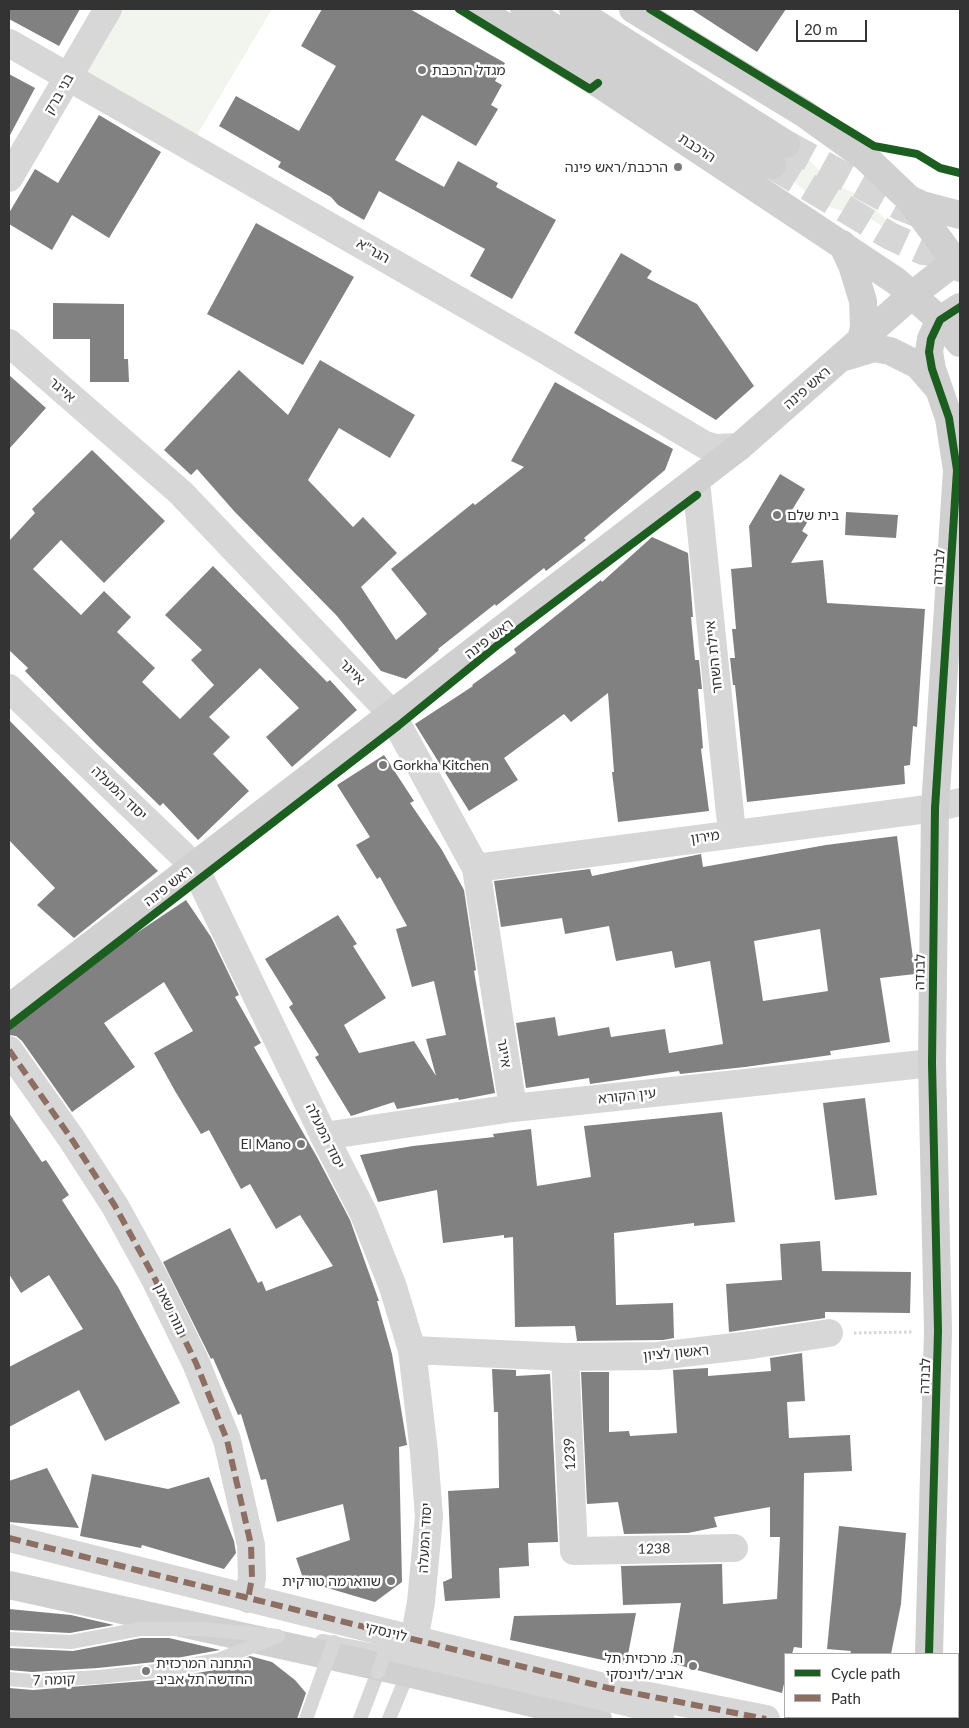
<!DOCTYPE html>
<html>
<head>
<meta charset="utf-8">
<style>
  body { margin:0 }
  #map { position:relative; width:969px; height:1728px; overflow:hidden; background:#fff; font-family:Lato,sans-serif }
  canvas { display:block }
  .frame { position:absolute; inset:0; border:10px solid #333; pointer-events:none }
  .legend { position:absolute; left:784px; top:1653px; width:175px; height:65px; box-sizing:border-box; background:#fff; border:1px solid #adadad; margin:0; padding:6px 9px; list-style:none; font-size:15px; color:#333 }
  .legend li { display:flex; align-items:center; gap:10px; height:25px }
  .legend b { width:25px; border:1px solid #adadad }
  .scale { position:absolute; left:796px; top:20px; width:71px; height:22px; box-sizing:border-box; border:2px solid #333; border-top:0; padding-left:6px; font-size:15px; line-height:18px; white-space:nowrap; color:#333; -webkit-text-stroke:4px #fff; paint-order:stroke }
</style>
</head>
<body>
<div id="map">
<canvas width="969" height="1728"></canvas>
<div class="frame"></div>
<ul class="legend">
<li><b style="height:6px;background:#1b5e20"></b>Cycle path</li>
<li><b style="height:6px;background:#8d6e63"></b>Path</li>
</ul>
<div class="scale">20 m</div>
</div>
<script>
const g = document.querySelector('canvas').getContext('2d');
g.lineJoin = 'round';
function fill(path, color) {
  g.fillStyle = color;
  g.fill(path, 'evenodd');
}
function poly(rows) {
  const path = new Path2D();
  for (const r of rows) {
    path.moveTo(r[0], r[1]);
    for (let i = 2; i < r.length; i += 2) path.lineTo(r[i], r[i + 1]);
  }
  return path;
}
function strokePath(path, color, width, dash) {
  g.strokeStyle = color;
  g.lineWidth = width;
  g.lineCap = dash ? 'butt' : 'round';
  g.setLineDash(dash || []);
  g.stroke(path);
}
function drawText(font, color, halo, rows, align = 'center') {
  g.font = font + ' Lato,"Noto Sans Hebrew",sans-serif';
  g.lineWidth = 5;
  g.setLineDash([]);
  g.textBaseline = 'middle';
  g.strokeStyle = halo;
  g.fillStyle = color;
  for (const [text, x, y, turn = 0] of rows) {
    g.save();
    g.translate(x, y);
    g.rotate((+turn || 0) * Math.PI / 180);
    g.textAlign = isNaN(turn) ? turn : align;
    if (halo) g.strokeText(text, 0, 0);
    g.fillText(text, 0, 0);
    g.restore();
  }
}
fill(poly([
  [122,9,272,9,197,135,83,73],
  [802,153,818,169,843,188,862,196,894,228,890,231,869,218,829,207,812,197,788,177]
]), '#f1f5ed');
fill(poly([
  [9,9,80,9,59,46,9,19],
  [322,9,410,9,505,63,495,81,502,85,491,105,498,109,476,146,422,115,395,160,444,187,458,161,498,183,496,187,556,220,512,299,470,276,485,249,379,191,364,220,338,205,331,197,278,167,281,162,219,126,236,96,299,131,336,66,301,46],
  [691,9,786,9,757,52],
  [9,74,35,88,9,137],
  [99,115,161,152,109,238,72,215,52,250,9,224,9,213,35,169,58,183],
  [256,223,354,277,303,365,207,314],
  [621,253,652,271,647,278,697,304,754,386,716,420,574,333],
  [53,303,124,304,124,359,128,359,129,382,90,382,90,339,53,339],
  [320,360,415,415,390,458,339,428,308,480,353,527,363,517,397,553,361,587,396,640,427,614,391,569,473,503,475,505,524,467,511,461,555,382,673,449,665,470,584,538,586,540,546,571,544,568,496,606,495,604,438,649,439,650,406,679,381,671,337,616,234,511,197,469,191,475,164,450,239,370,288,415],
  [9,375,46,408,9,449],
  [92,450,165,521,104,583,61,540,33,569,81,615,104,591,131,617,117,632,155,668,142,682,180,719,214,685,191,660,202,650,165,615,213,566,327,682,330,680,357,710,292,767,266,737,299,708,260,668,209,717,230,737,213,754,249,791,198,840,163,803,160,806,96,744,25,671,28,668,9,650,9,541,35,513,32,509],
  [780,474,805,489,792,510,808,521,802,531,808,535,791,563,823,560,827,603,925,609,917,727,913,726,910,765,904,766,905,784,747,802,735,685,733,685,730,658,735,658,732,629,736,629,731,569,752,567,749,526],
  [846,512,898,515,896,538,845,535],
  [652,537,688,553,693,617,691,617,695,660,699,660,702,689,698,689,703,748,701,749,709,811,618,822,612,772,614,772,608,693,571,722,564,714,504,758,518,780,469,811,415,724,473,686,472,685,516,653,514,649,601,580,602,582],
  [9,720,158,871,74,938,37,905,55,888,9,840],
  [384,755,414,801,410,803,442,850,464,890,476,970,474,971,495,1093,459,1100,458,1098,397,1109,394,1102,397,1101,351,1116,315,1057,319,1055,289,1007,293,1004,265,959,338,915,357,944,353,946,386,998,344,1025,359,1053,414,1041,436,1076,426,1039,446,1035,434,981,412,987,396,929,407,926,380,877,377,879,356,845,370,837,337,785],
  [897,836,915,974,880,978,890,1042,830,1051,831,1055,745,1067,680,1074,679,1071,590,1084,589,1078,526,1088,516,1023,555,1017,558,1036,609,1027,611,1037,665,1029,669,1053,723,1044,710,961,675,968,672,951,616,961,609,926,565,934,562,918,501,927,494,881,590,869,592,876,701,854,703,867,826,845],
  [820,929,828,991,763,1001,754,941],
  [186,900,211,937,239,995,235,997,261,1043,254,1047,317,1157,350,1220,379,1301,377,1301,392,1354,407,1445,399,1447,402,1582,375,1602,304,1581,296,1558,350,1540,343,1504,277,1522,266,1479,261,1480,241,1414,238,1415,213,1358,211,1359,163,1262,230,1228,258,1283,262,1281,266,1291,333,1266,300,1215,276,1229,250,1184,241,1189,209,1130,201,1134,175,1091,154,1053,193,1031,164,982,104,1023,135,1067,72,1112,22,1041,16,1036,9,1035,9,1028,99,961,99,958],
  [865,1098,877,1195,835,1200,823,1103],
  [722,1112,735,1222,694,1226,694,1223,614,1233,616,1305,673,1303,674,1338,663,1340,577,1341,575,1326,515,1327,513,1237,504,1238,504,1235,443,1243,437,1190,378,1202,360,1155,413,1146,494,1137,493,1134,531,1129,537,1186,591,1177,584,1126],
  [9,1113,42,1162,46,1160,69,1195,62,1200,118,1287,180,1403,105,1441,79,1390,9,1427,9,1367,83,1329,49,1275,21,1293,9,1274],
  [820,1241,822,1271,911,1272,910,1313,825,1312,825,1318,729,1332,726,1284,782,1280,780,1244],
  [802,1353,805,1401,787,1402,789,1438,850,1435,852,1471,804,1473,802,1648,794,1647,792,1654,785,1654,785,1679,782,1693,671,1663,681,1603,623,1605,621,1566,722,1564,723,1604,777,1599,780,1537,770,1537,770,1507,714,1517,717,1527,688,1533,624,1534,618,1502,587,1504,581,1372,609,1372,609,1432,629,1431,630,1436,677,1433,673,1370,708,1368,708,1376,771,1371,770,1358],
  [492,1369,516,1370,516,1376,550,1374,558,1542,528,1543,529,1566,499,1568,500,1598,445,1601,443,1582,452,1578,448,1491,499,1488,498,1412,494,1412],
  [47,1468,79,1528,9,1522,9,1481],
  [92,1474,168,1489,209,1477,234,1541,236,1553,224,1569,142,1545,141,1548,80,1536],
  [839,1526,906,1533,901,1604,891,1654,850,1654,851,1651,827,1649],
  [9,1609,71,1615,114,1625,70,1633,9,1630],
  [636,1613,626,1665,510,1640,514,1616],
  [141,1638,169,1638,220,1650,155,1662,98,1668,32,1672,9,1670,9,1648,73,1651],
  [250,1656,272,1662,295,1680,306,1693,297,1719,9,1719,9,1688,33,1690,157,1680,220,1669]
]), '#818181');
strokePath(poly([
  [786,144,901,207,925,216],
  [772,165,890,236,923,251,960,255]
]), '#d6d6d6', 28, [28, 14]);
strokePath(poly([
  [854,1333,913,1332]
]), '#d6d6d6', 3, [2.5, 2.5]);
strokePath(poly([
  [9,1639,71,1642],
  [322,1641,385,1653],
  [9,1679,32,1681,99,1677],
  [306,1719,324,1669],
  [360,1719,378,1672],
  [389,1719,408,1673]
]), '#d7d7d7', 14);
strokePath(poly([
  [9,43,540,347,705,445,716,448,739,447],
  [9,178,108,9],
  [9,343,180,492,391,713,476,868,513,1108],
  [696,481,732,833],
  [9,688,194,866,324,1136,364,1214,393,1287,412,1350,424,1452,429,1517,421,1602,408,1673],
  [476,868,935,808,960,802],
  [9,1050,71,1138,115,1206,155,1279,196,1363,227,1440,251,1545,252,1578,248,1599],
  [324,1136,513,1108,932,1063],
  [412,1350,565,1357,658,1356,751,1345,829,1333],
  [565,1357,574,1551,734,1548],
  [9,1538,608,1688,766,1719]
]), '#d7d7d7', 28);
strokePath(poly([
  [477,9,598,83,896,281,940,320,960,343],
  [524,9,772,165],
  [573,9,786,144],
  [633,9,805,114,865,157,909,199,960,268],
  [909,199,922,205,960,215],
  [842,244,852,265,863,301,864,327,861,340],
  [844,357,874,348,890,351,918,365,938,388],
  [9,1008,739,447,912,295,960,258],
  [9,1585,408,1673,598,1719],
  [929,1654,938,1331,932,1063,935,808,957,470,949,418,932,369,929,352,931,339,940,320,960,307],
  [927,1719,927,1717]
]), '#d0d0d0', 28);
strokePath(poly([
  [71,1642,140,1629,201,1629,278,1636],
  [324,1669,334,1642],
  [378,1672,385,1653,668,1719],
  [99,1677,156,1671,218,1660,275,1637]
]), '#d7d7d7', 14);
strokePath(poly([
  [9,1050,71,1138,115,1206,155,1279,196,1363,227,1440,251,1545,252,1578,248,1599],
  [9,1538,608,1688,766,1719]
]), '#8d6e63', 6, [12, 6]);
strokePath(poly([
  [459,9,590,89,598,83],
  [650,9,874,146,917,154,940,168,960,173],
  [9,1026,398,726,499,644,697,495],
  [929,1654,938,1331,932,1063,935,808,957,470,949,418,932,369,929,352,931,339,940,320,960,307]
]), '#1b5e20', 8);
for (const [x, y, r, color] of [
  [422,70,5,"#7a7a7a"],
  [678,167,5,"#7a7a7a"],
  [777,515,5,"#7a7a7a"],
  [383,765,5,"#7a7a7a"],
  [301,1144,5,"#7a7a7a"],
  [391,1581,5,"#7a7a7a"],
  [693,1666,5,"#7a7a7a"],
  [146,1671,5,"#7a7a7a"]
]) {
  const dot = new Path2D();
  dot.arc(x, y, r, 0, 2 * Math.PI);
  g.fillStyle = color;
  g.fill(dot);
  strokePath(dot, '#fff', 2);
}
drawText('14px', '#333', '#fff', [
  ["מגדל הרכבת",432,70],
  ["הרכבת/ראש פינה",668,167,"right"],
  ["בית שלם",787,515],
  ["Gorkha Kitchen",393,765],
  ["El Mano",291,1144,"right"],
  ["שווארמה טורקית",381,1581,"right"],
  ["ת. מרכזית תל",683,1658,"right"],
  ["אביב/לוינסקי",683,1674,"right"],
  ["התחנה המרכזית",156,1663],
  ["החדשה תל אביב",156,1679]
], 'left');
drawText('14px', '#333', '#fff', [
  ["בני ברק",59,94,-60],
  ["הרכבת",697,148,33],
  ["הגר\"א",373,251,30],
  ["ראש פינה",807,388,-41],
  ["אייגר",62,390,41],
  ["לבנדה",939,567,-86],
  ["ראש פינה",489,639,-37],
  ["איילת השחר",714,657,-96],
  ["אייגר",352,672,46],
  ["יסוד המעלה",119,793,44],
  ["מירון",705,837,-8],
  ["ראש פינה",168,886,-38],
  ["לבנדה",920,972,-89],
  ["אייגר",504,1053,81],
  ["עין הקורא",627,1096,-6],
  ["יסוד המעלה",325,1136,64],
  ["נווה שאנן",170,1309,64],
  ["ראשון לציון",676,1353,-5],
  ["לבנדה",925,1376,-88],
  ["1239",570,1454,-93],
  ["יסוד המעלה",425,1538,-87],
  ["1238",654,1549,-1],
  ["לוינסקי",386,1632,14],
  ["קומה 7",54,1680,-2]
]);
</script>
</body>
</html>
